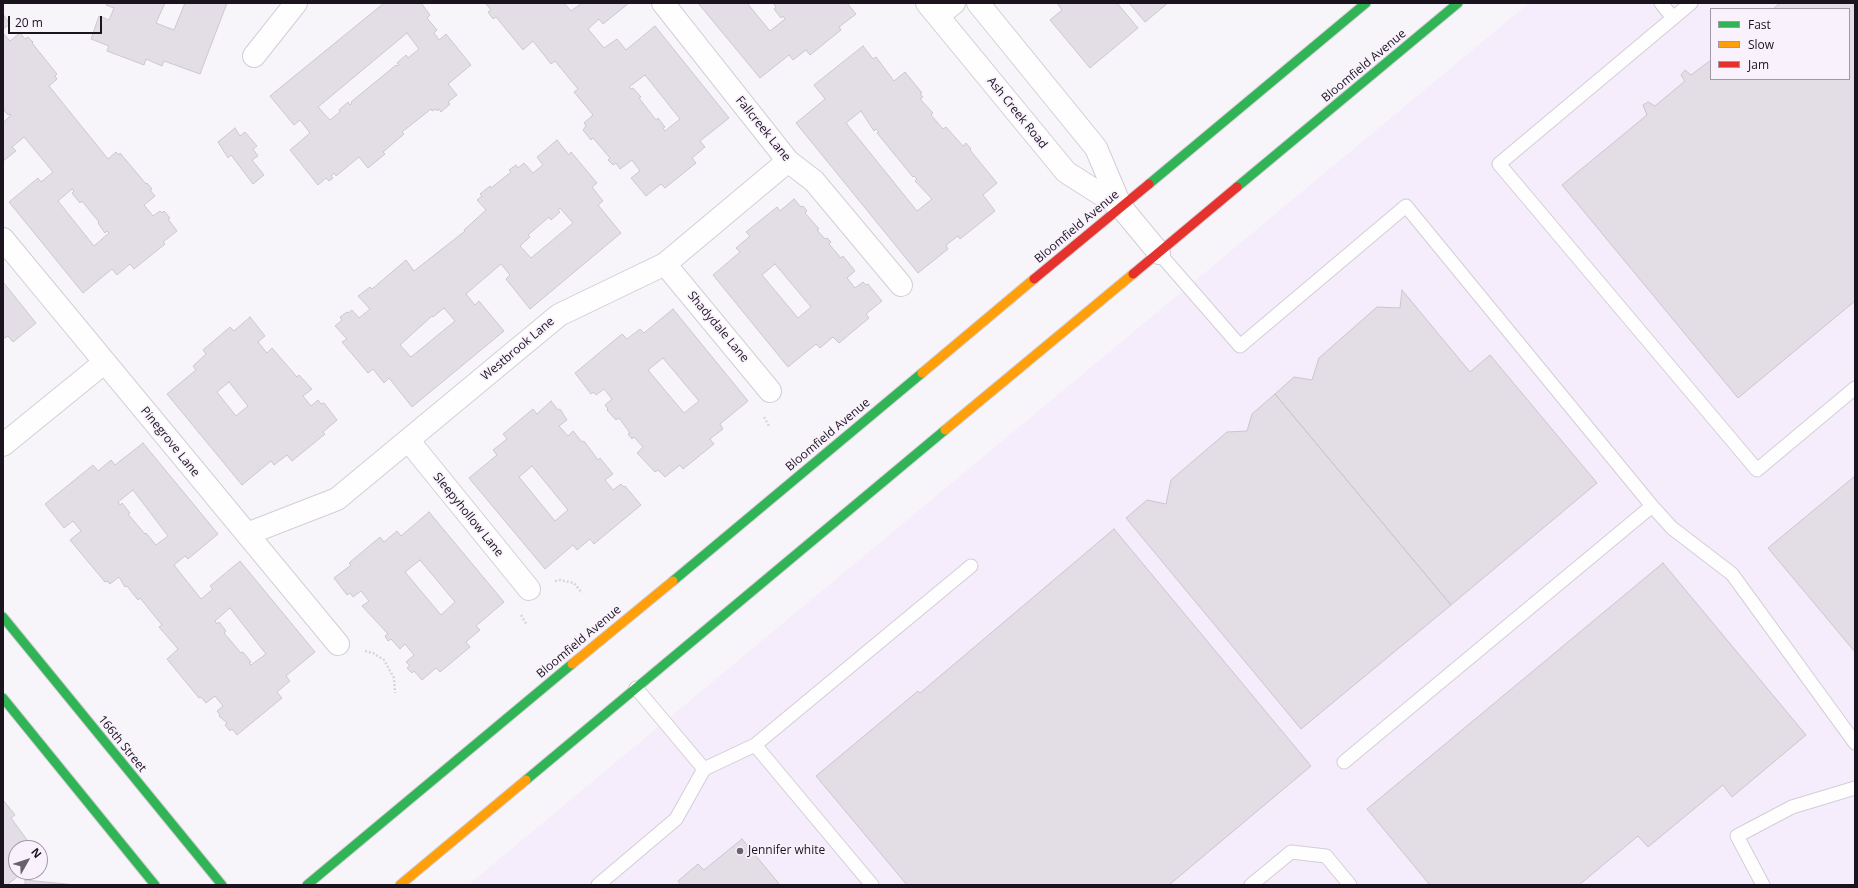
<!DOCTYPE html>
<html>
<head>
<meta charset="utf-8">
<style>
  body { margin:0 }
  #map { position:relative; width:1858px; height:888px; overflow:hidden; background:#f8f5fa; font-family:"Open Sans",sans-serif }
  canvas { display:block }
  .frame { position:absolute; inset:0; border:4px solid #1b141e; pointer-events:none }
  .legend { position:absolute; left:1710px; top:8px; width:140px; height:72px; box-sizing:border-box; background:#f9f2fd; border:1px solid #a099a4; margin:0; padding:5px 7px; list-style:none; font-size:12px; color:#1b141e }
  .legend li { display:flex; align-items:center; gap:8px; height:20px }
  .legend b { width:20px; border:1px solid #a099a4 }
  .north { position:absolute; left:8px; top:840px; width:40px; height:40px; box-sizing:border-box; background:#f9f2fd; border:1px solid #a099a4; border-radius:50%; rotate:51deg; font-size:11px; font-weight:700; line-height:16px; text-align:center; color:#1b141e }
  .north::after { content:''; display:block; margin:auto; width:14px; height:18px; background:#68636b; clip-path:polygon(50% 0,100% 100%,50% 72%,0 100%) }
  .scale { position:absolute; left:8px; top:16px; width:94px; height:18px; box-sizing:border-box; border:2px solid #1b141e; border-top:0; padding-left:5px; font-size:12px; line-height:14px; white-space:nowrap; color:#1b141e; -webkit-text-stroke:3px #f9f2fd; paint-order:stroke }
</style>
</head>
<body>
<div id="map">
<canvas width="1858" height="888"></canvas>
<div class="frame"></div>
<ul class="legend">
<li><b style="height:5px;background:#30b455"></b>Fast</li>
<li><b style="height:5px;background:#ff9f0a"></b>Slow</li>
<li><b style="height:5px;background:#e5322d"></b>Jam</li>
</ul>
<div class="north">N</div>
<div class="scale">20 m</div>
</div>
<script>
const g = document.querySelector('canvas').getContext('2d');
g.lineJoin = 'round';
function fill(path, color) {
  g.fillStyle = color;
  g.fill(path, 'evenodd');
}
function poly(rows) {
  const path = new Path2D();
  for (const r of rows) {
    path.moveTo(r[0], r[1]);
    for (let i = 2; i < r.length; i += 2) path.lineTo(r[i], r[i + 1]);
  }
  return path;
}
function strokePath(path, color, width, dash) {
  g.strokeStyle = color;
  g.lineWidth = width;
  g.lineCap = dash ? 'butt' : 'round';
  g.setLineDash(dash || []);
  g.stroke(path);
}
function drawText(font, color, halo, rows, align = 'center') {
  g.font = font + ' "Open Sans",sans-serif';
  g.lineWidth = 3.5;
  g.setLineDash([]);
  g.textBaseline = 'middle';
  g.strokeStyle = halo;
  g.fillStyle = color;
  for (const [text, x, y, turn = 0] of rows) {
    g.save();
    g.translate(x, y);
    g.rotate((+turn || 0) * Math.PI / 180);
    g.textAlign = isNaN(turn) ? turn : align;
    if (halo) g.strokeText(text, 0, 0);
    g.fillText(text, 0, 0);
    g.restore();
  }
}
fill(poly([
  [1529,3,1855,3,1855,885,468,885],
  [1711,9,1849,9,1849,79,1711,79]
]), '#f5edfb');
const building = poly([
  [107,3,165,3,156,23,174,30,185,3,227,3,200,74,164,61,162,66,146,59,144,65,107,51,109,46,91,39,99,16,109,20,114,8,106,5,107,3],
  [384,3,421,3,430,15,427,18,437,30,434,33,439,40,446,34,471,65,448,84,457,95,448,102,450,104,441,112,439,109,437,111,436,109,432,111,431,109,402,132,404,134,383,152,385,154,368,168,359,157,336,176,334,173,331,176,333,178,329,181,326,178,318,185,290,150,310,133,300,120,294,125,270,96,384,3],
  [407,33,419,49,408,58,406,55,397,63,399,65,397,66,396,65,351,102,352,103,350,105,348,102,339,110,340,112,330,120,318,107,407,33],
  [487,3,564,3,571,11,582,3,629,3,603,24,599,19,588,29,604,48,617,39,626,50,655,26,729,118,700,141,705,147,692,158,696,163,665,188,661,184,646,196,631,178,640,171,632,160,620,169,616,163,613,165,608,160,610,158,593,138,591,140,583,130,586,126,584,123,593,115,574,92,578,89,555,61,551,64,533,41,523,50,496,17,493,19,488,12,491,10,486,4,487,3],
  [645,75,680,119,665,131,663,128,665,127,658,118,656,120,639,98,641,97,633,88,631,89,629,87,645,75],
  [698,3,747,3,770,31,785,19,783,16,781,18,774,9,776,7,773,3,847,3,856,14,839,27,841,30,810,55,806,50,793,60,789,55,760,78,698,3],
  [1057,3,1117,3,1138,28,1090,68,1050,20,1062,10,1057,3],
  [1129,3,1168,3,1145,22,1129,3],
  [1780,3,1855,3,1855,301,1738,398,1562,185,1647,115,1643,105,1648,102,1655,106,1685,81,1681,75,1685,70,1691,75,1711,60,1711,79,1849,79,1849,9,1773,9,1780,3],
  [3,14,10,24,3,29,3,14],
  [3,33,10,41,20,33,25,39,28,37,33,42,32,43,57,74,55,76,57,79,49,86,108,159,116,152,119,155,120,153,146,184,147,183,152,189,150,190,155,196,144,205,153,216,160,211,162,213,164,211,170,218,168,219,177,231,163,242,165,244,134,269,130,264,117,275,112,269,83,293,9,202,38,178,41,182,53,172,24,137,12,147,16,151,3,161,3,123,11,115,10,114,8,115,4,110,3,112,3,33],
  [72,189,74,191,72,193,80,203,82,201,99,222,98,223,105,233,107,231,109,233,94,246,58,201,72,189],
  [863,46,873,59,876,57,894,81,905,72,922,93,920,94,923,97,920,99,933,113,931,115,943,129,946,127,963,146,966,143,971,149,970,150,997,183,983,195,995,211,960,239,958,236,946,245,948,249,918,273,796,123,825,99,814,85,863,46],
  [861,111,874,131,876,129,879,132,877,133,913,177,914,176,917,179,915,181,932,199,917,211,846,123,861,111],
  [235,128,240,136,245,132,257,146,253,149,258,156,252,160,264,175,253,184,231,155,228,158,218,142,235,128],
  [557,140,569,155,571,152,597,183,592,187,603,201,598,205,621,233,530,309,506,279,510,275,501,264,466,294,475,305,479,301,504,331,412,407,389,378,384,383,373,369,368,373,342,342,347,339,335,326,342,320,340,317,347,312,348,313,352,310,359,318,370,309,358,296,370,287,372,289,406,260,414,271,465,231,464,230,486,210,477,200,482,196,480,194,490,186,491,188,511,172,509,170,516,165,518,168,524,163,533,173,543,165,537,157,557,140],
  [560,208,573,223,531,258,520,246,530,237,528,235,549,217,551,220,560,212,558,210,560,208],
  [444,308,455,321,411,357,400,345,432,316,433,317,444,308],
  [794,199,801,207,803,206,807,211,805,213,819,229,817,230,825,239,827,238,831,242,829,244,841,258,843,256,855,271,847,278,855,288,863,282,866,285,868,284,882,301,866,314,869,318,839,343,833,337,820,348,816,344,788,367,713,275,740,252,736,248,750,236,746,232,777,207,780,211,794,199],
  [775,264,811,307,798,318,762,275,775,264],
  [3,282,36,323,13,342,8,336,3,339,3,282],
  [1402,290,1470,372,1490,355,1597,483,1451,605,1275,394,1294,377,1312,380,1319,358,1377,307,1400,308,1402,290],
  [673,309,748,401,720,424,723,429,710,439,714,444,683,469,680,465,665,477,658,470,655,472,637,453,643,447,634,437,632,439,628,434,630,433,619,418,616,420,607,410,608,409,605,405,612,399,604,389,596,395,594,392,591,394,575,373,622,334,627,339,640,329,644,333,673,309],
  [663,358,699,401,684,413,648,370,663,358],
  [250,317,265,336,258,342,267,353,272,348,297,377,299,375,312,389,303,396,311,406,318,400,321,404,324,403,337,420,323,432,325,434,292,461,287,455,274,465,271,461,242,485,167,394,196,370,193,366,206,354,203,350,230,327,234,331,250,317],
  [229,382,248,406,236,416,217,392,229,382],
  [1275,394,1451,605,1301,729,1126,518,1147,500,1166,504,1171,480,1227,432,1247,431,1252,414,1275,394],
  [551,401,558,410,560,409,567,420,559,426,568,436,573,431,582,442,584,441,598,460,600,458,613,474,605,480,613,490,621,484,624,487,625,486,641,505,594,544,590,539,577,550,573,545,545,569,469,478,497,455,493,450,507,439,503,434,533,409,537,414,551,401],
  [532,466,568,510,555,521,519,477,532,466],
  [143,443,218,534,188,559,185,556,174,565,201,599,213,589,210,586,240,561,315,652,286,676,290,681,277,692,282,698,237,735,232,729,230,731,225,725,227,723,219,716,220,715,217,711,223,706,215,696,206,703,201,697,199,698,167,659,178,649,159,627,162,625,140,598,138,600,127,586,125,587,119,577,110,584,107,581,105,582,70,540,81,531,73,521,64,528,45,504,93,465,98,471,111,460,115,465,143,443],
  [133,490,168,536,156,545,146,533,145,534,128,514,130,513,122,503,120,505,118,502,133,490],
  [230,608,266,654,251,665,249,663,251,662,243,652,241,653,224,633,226,631,219,622,217,624,215,621,230,608],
  [1855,476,1855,652,1768,548,1855,476],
  [429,512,504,602,476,626,480,630,466,642,470,647,440,672,436,668,422,680,414,671,412,673,407,668,410,666,406,662,414,655,405,644,400,649,391,639,388,641,385,636,388,634,362,606,369,601,361,591,353,597,350,593,347,595,334,578,351,565,349,563,380,537,384,542,397,531,401,536,429,512],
  [420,560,455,602,441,615,405,572,420,560],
  [1114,529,1311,766,1169,885,907,885,816,776,918,691,920,693,1114,529],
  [1663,563,1806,735,1732,797,1723,785,1648,847,1638,836,1579,885,1430,885,1367,809,1663,563],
  [3,800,15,815,11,818,33,848,16,848,16,872,23,872,7,885,3,885,3,800],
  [742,839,780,885,681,885,678,881,698,864,704,870,742,839],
  [25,880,76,885,25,885,25,880]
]);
fill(building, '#e3dee6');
strokePath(building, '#cbc7ce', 1);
const lane = poly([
  [1661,3,1673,18],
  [1691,3,1499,164,1757,470,1855,388],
  [1159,253,1240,346,1406,206,1652,506,1672,528,1732,574,1855,743],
  [636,688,704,769,755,745,971,566],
  [755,745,872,885],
  [1344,762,1652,506],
  [598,885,676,819,704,769],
  [1251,885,1291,852,1326,856,1350,885],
  [1763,885,1737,836,1792,807,1855,788]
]);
const street = poly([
  [663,3,788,161,814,181,901,285],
  [927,3,1066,172,1121,207],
  [978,3,1096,148,1121,207,1159,253],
  [938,16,954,3],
  [254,56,296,3],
  [3,239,338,644],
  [665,264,770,391],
  [408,440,529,589],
  [3,445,105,362],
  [247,534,337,499,559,315,665,264,788,161]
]);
const fast = poly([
  [1149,184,1366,3],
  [1237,187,1458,3],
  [673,581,922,373],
  [3,617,222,885],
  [3,698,155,885],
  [526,780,945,430],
  [307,885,572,664]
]);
const slow = poly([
  [922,373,1034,279],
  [945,430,1133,274],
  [572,664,673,581],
  [400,885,526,780]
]);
const jam = poly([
  [1133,274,1237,187],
  [1034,279,1149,184]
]);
strokePath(lane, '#d3ced6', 15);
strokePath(street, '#d3ced6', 24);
strokePath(fast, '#d3ced6', 11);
strokePath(slow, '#d3ced6', 11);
strokePath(jam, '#d3ced6', 11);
strokePath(poly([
  [764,417,769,426],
  [555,581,560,580,574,583,582,593],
  [521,615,527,625],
  [365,651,373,653,384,660,394,678,395,693]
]), '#d8d6d9', 2.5, [2, 2]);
strokePath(lane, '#fefefe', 13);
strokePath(street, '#fefefe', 22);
strokePath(fast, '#30b455', 9);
strokePath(slow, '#ff9f0a', 9);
strokePath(jam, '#e5322d', 9);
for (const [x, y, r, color] of [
  [740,851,4,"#68636b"]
]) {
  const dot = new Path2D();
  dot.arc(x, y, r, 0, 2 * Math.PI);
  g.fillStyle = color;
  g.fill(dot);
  strokePath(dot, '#f9f2fd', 1.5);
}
drawText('12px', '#1b141e', '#f9f2fd', [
  ["Bloomfield Avenue",1364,66,-40],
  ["Ash Creek Road",1017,113,51],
  ["Fallcreek Lane",763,129,51],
  ["Bloomfield Avenue",1077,227,-40],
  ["Shadydale Lane",718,327,50],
  ["Westbrook Lane",518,349,-40],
  ["Bloomfield Avenue",828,435,-40],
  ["Pinegrove Lane",170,442,51],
  ["Sleepyhollow Lane",468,515,51],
  ["Bloomfield Avenue",579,642,-40],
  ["166th Street",122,744,51]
]);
drawText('12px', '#1b141e', '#f9f2fd', [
  ["Jennifer white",748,851]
], 'left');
</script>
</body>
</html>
